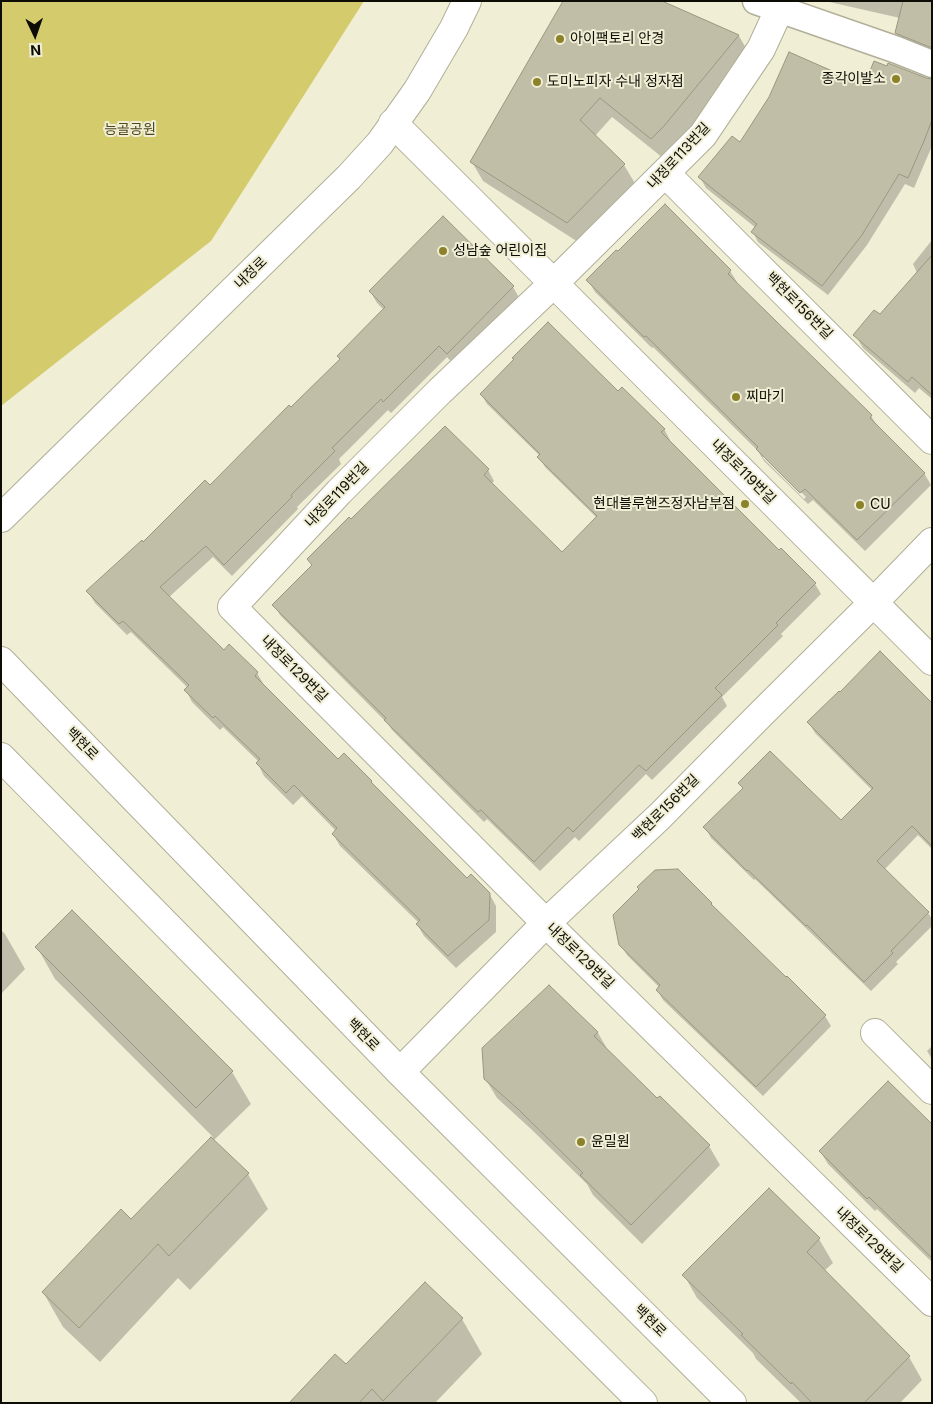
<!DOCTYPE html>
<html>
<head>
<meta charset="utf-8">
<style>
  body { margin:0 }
  #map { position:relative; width:933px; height:1404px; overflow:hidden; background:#f0eed5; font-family:Inter,sans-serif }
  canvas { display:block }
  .frame { position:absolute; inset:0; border:2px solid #0d0c05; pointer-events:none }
  .north { position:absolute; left:10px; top:10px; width:50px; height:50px; -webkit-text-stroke:4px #f0eed5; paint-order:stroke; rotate:177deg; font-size:14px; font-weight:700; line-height:20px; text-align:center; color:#0d0c05 }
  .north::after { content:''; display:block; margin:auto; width:18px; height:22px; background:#0d0c05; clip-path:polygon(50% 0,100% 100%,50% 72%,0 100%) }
</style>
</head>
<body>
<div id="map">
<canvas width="933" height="1404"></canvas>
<div class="frame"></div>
<div class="north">N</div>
</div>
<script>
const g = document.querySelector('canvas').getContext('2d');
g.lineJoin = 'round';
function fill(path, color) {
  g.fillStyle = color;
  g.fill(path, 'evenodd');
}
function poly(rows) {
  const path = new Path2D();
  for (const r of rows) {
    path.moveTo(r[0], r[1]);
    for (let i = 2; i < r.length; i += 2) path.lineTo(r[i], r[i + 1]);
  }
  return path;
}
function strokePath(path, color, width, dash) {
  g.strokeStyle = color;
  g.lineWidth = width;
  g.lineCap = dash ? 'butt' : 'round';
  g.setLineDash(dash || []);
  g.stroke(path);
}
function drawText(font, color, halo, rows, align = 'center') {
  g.font = font + ' Inter,"Noto Sans KR",sans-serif';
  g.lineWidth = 4;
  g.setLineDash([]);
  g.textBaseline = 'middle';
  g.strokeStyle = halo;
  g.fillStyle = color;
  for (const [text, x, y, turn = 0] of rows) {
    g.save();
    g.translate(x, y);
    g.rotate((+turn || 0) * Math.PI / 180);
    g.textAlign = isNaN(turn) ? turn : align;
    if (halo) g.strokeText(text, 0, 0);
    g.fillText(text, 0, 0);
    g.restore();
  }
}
fill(poly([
  [1,1,364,1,211,241,1,406]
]), '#d4cb6c');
fill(poly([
  [659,1,739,36,750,55,675,146,663,158,612,117,595,136,624,165,636,185,578,242,483,181,472,162],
  [825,1,932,1,932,55,902,44,896,33,900,18],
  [926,79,932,80,932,146,914,188,905,184,867,245,828,295,758,242,753,232,756,228,706,188,700,177,740,144,865,86],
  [932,240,932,399,919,388,915,393,863,348,856,336,880,316,917,273,913,264],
  [730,271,737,282,736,283,871,416,878,427,924,473,931,485,865,551,813,500,808,504,764,461,758,451,653,347,652,348,595,292,588,280],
  [763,455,806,497,804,499,763,458],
  [513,287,520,299,454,365,447,357,391,413,388,410,339,459,341,464,297,507,298,509,232,576,213,557,168,598,224,652,257,673,264,685,263,686,338,760,344,755,371,782,374,787,467,880,489,893,496,906,496,932,456,968,424,936,417,924,419,923,340,846,333,834,336,831,302,796,293,805,264,776,258,764,259,762,223,727,220,730,192,702,186,690,188,688,131,632,127,635,95,603,88,592,210,487,341,360,338,356,384,310,377,303,370,291],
  [618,393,664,429,670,440,668,441,779,551,815,584,821,594,781,634,783,636,722,697,727,706,652,780,646,774,579,841,575,837,540,871,487,819,484,822,392,730,388,724,280,615,274,605,312,566,308,559,351,521,445,428,488,470,494,481,491,484,562,554,597,518,545,467,539,457,540,456,487,404,481,394],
  [932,710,932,849,918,835,884,870,928,913,932,919,932,926,896,962,898,964,871,991,755,879,754,880,711,838,705,827,743,789,740,783,841,822,872,790,815,733,809,723],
  [711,904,713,908,786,979,825,1016,831,1026,763,1096,663,1000,657,990,660,988,627,955,620,944],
  [1,930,5,934,25,969,1,994],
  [37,947,232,1072,251,1104,213,1141,248,1174,268,1209,190,1290,178,1278,100,1362,63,1327,43,1292,131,1221,213,1137,55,979],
  [549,986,598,1033,609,1052,657,1100,709,1146,720,1165,642,1244,593,1195,587,1184,531,1129,497,1098,485,1078],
  [932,1046,932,1059,927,1051],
  [932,1125,932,1262,877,1209,875,1211,828,1164,820,1151],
  [769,1190,819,1239,833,1263,824,1271,909,1357,922,1380,900,1403,801,1403,756,1359,753,1353,697,1298,684,1275],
  [462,1319,482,1354,435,1403,290,1403,346,1366]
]), '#0003');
const building = poly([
  [563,1,662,1,739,35,664,126,651,139,600,98,580,120,625,164,567,223,470,162,563,1],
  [903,1,932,1,932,48,895,33,903,1],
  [789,52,864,85,874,61,887,66,888,63,926,78,932,79,932,120,924,141,908,178,899,174,862,235,822,286,751,232,757,224,698,177,732,136,740,142,769,97,789,52],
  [665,204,731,270,728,274,872,415,870,418,925,473,857,540,805,489,800,493,756,449,758,447,646,336,644,337,586,280,616,250,618,251,665,204],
  [443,216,514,286,447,354,439,346,383,402,381,399,332,448,335,451,291,495,292,497,224,565,206,546,160,587,224,650,229,644,258,672,255,676,338,759,344,753,372,781,371,782,467,878,471,874,490,893,489,920,448,956,416,924,420,920,332,834,337,828,294,785,286,793,256,763,260,759,215,716,213,718,184,690,189,685,123,621,119,624,86,591,142,540,143,542,205,480,210,485,289,405,291,407,340,359,337,356,385,307,369,291,443,216],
  [932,255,932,395,912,377,908,382,853,335,874,310,880,314,932,255],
  [548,322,618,391,622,387,665,429,661,432,779,550,781,548,816,583,776,623,778,625,715,688,722,695,646,771,639,765,573,832,568,827,534,862,481,810,478,812,384,720,386,718,272,605,312,565,307,559,349,517,351,519,445,426,489,469,484,475,562,552,597,516,537,457,540,454,480,394,514,359,512,358,548,322],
  [880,651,932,703,932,846,912,826,877,861,929,912,891,951,893,953,864,982,807,925,806,926,748,870,747,871,703,827,743,788,738,783,770,751,841,820,873,788,807,722,839,691,840,692,880,651],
  [678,869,712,903,711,904,786,977,787,976,826,1015,756,1087,656,990,660,985,619,945,613,915,639,889,637,887,655,870,678,869],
  [72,910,233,1071,196,1108,35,947,72,910],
  [549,985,598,1032,594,1036,657,1098,660,1096,710,1145,631,1225,580,1175,583,1173,518,1109,484,1079,482,1048,549,985],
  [888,1081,932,1124,932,1258,869,1197,867,1199,819,1151,888,1081],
  [211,1137,249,1173,169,1256,158,1244,79,1328,42,1292,121,1209,131,1219,211,1137],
  [769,1188,820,1238,807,1252,910,1356,864,1403,812,1403,792,1382,791,1384,741,1335,743,1334,682,1275,769,1188],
  [425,1282,463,1318,383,1401,372,1389,359,1403,289,1403,335,1354,346,1364,425,1282]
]);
fill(building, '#c0bea6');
strokePath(building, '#999780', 1);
const pedestrian = poly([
  [756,1,897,50,932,64]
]);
const minor = poly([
  [782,1,779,10,761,49,703,135,554,283,440,391,339,492,232,607,546,923,932,1302],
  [393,123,932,661],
  [665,173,932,440],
  [875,1033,932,1090],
  [400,1072,546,923,660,816,761,714,873,603,932,542]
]);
const tertiary = poly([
  [1,518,349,177,380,143,417,91,454,28,467,1]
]);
const secondary = poly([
  [1,661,400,1072,732,1403],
  [1,757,341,1102,643,1403]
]);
strokePath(pedestrian, '#b1af98', 29);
strokePath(minor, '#b1af98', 30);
strokePath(tertiary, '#b1af98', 30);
strokePath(secondary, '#b1af98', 30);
strokePath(pedestrian, '#fff', 26);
strokePath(minor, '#fff', 28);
strokePath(tertiary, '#fff', 28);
strokePath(secondary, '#fff', 28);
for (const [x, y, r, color] of [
  [560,39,5,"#8b822a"],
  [896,79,5,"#8b822a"],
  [537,82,5,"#8b822a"],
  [443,251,5,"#8b822a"],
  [736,397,5,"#8b822a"],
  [745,504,5,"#8b822a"],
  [860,505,5,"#8b822a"],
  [581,1142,5,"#8b822a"]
]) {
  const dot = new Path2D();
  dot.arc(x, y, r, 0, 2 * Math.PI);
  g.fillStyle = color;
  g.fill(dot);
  strokePath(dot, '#f0eed5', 2);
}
drawText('14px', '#0d0c05', '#f0eed5', [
  ["아이팩토리 안경",570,39],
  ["종각이발소",886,79,"right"],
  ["도미노피자 수내 정자점",547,82],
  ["성남숲 어린이집",453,251],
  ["찌마기",746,397],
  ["현대블루핸즈정자남부점",735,504,"right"],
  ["CU",870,505],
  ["윤밀원",591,1142]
], 'left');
drawText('14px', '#4d491d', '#f0eed5', [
  ["능골공원",130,130]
]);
drawText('14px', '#0d0c05', '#f0eed5', [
  ["내정로113번길",679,156,-47],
  ["내정로",251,273,-44],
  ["백현로156번길",799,306,45],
  ["내정로119번길",743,472,45],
  ["내정로119번길",337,495,-46],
  ["내정로129번길",294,669,45],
  ["백현로",82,744,46],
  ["백현로156번길",666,808,-45],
  ["내정로129번길",580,956,44],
  ["백현로",363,1035,46],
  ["내정로129번길",869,1240,44],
  ["백현로",650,1321,45]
]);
</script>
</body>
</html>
